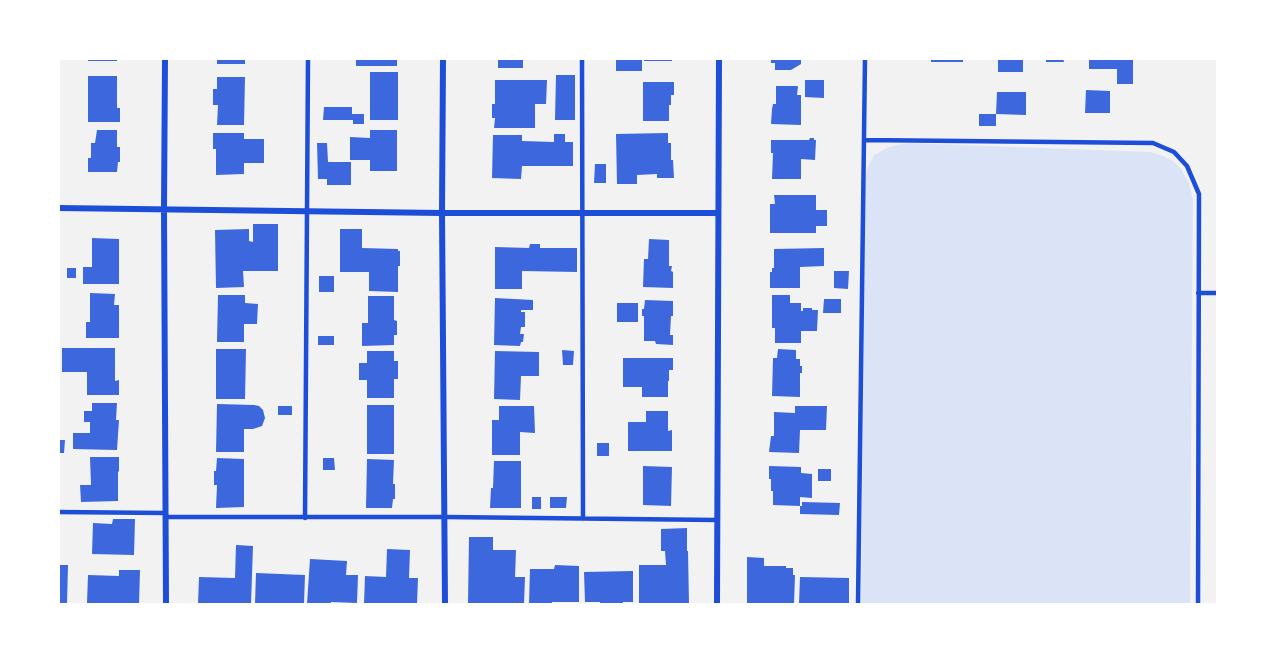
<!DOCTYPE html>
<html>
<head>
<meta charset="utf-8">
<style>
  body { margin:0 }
  #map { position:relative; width:1276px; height:663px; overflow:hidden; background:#f2f2f2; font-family:Jost,sans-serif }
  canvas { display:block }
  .frame { position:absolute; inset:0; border:60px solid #fff; pointer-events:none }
</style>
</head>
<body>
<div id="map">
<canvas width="1276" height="663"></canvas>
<div class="frame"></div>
</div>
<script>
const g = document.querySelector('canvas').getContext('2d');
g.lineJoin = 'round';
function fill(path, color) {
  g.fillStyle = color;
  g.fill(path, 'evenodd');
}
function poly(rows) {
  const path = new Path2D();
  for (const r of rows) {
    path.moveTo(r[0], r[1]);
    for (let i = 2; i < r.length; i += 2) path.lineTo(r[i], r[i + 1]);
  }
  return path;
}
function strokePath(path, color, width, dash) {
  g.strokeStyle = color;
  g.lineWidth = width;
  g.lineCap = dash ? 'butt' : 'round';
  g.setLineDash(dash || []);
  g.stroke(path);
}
fill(poly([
  [908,143,1150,152,1161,155,1173,161,1181,169,1189,183,1193,199,1190,604,861,604,865,185,867,169,874,155,889,147]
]), '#dbe4f7');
fill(poly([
  [88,58,117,58,117,61,88,61],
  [217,58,245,58,245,64,217,64],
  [356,58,397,58,397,66,356,66],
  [498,58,523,58,523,68,498,68],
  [616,58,642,58,642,71,616,71],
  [644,58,672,58,672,61,644,61],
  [771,58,801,58,801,64,791,70,775,70,775,63,771,63],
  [931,58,963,58,963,62,931,62],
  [998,58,1023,58,1023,72,998,72],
  [1046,58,1063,58,1064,62,1046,62],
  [1089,58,1133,58,1133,84,1117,84,1117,69,1089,69],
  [370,72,398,72,398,120,370,120],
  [556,75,575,75,575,120,555,120],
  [88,76,117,76,117,108,120,108,120,122,88,122],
  [217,77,245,77,244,125,217,125,218,105,213,105,213,89,217,89],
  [495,80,547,80,546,104,535,104,535,128,494,128,495,118,492,118,492,104,495,104],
  [805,80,824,80,824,98,805,97],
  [643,82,674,82,674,95,671,95,671,105,669,105,669,121,643,121],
  [776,86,798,86,797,95,801,95,801,125,771,124,772,109,773,104,776,104],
  [1086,90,1110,91,1110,113,1085,113],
  [997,92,1026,92,1026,115,996,114],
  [324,107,352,107,352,114,364,114,364,124,353,124,353,120,323,120],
  [979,114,996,114,996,126,979,126],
  [97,130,117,130,117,147,120,147,120,162,118,162,117,172,88,172,88,158,91,158,91,143,95,143],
  [370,130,397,130,397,171,370,171,370,160,350,160,350,137,370,138],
  [213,133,244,133,244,139,264,139,264,163,244,163,244,174,216,175,216,149,213,149],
  [668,133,668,143,671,143,671,160,673,160,674,178,657,178,657,174,637,175,637,184,617,184,616,134],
  [554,134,565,134,565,142,573,142,573,166,522,166,521,179,492,178,493,135,522,135,522,141,554,142],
  [810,138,814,138,814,140,816,140,815,160,801,159,801,179,772,179,773,153,771,153,771,140,809,140],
  [317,143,327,143,328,162,351,162,351,185,327,185,327,179,318,179],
  [595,164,606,164,606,183,594,183],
  [774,195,816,195,816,210,827,210,827,226,816,226,816,233,770,233,770,204,775,204],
  [253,224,278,224,278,271,243,271,244,287,216,288,215,230,249,229,249,241,253,242],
  [340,229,362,229,362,248,398,249,398,251,400,251,400,266,398,266,398,292,369,291,369,272,340,272],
  [92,238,119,239,119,284,83,284,83,267,92,267],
  [649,239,669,240,669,266,672,266,671,271,673,272,673,288,643,287,644,259,648,259],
  [530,244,540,244,540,248,577,248,577,272,522,271,522,289,495,289,495,247,529,248],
  [824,248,824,266,800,267,800,288,770,288,770,272,772,272,772,268,774,268,774,249],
  [67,268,76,268,76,278,67,278],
  [834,271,849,271,848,289,834,288],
  [319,276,334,276,334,292,319,292],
  [90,293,115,294,114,305,119,305,119,338,86,338,86,322,90,322],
  [218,295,245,295,245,303,258,304,257,324,244,324,244,342,217,342],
  [772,295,790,295,790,303,801,303,801,311,803,311,803,308,812,308,812,310,818,310,817,331,801,331,801,343,775,343,775,328,772,328],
  [368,296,394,296,394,320,397,321,397,335,394,335,394,345,362,346,362,323,368,323],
  [495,298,533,300,533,310,521,310,521,312,525,312,525,327,521,327,520,334,524,334,523,342,521,342,520,346,494,345],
  [824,299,841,299,841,313,823,313],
  [645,300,673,301,673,316,671,316,670,335,673,335,673,345,656,344,655,341,644,341,644,316,642,316,642,309,644,309],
  [617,303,638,303,638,322,617,322],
  [318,336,334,336,334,345,318,345],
  [62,348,115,348,115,381,119,380,119,395,87,395,87,372,62,372],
  [216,349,246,349,245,399,216,399],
  [778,349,796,350,796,359,800,359,800,366,802,366,802,373,800,373,800,397,772,396,773,358,777,358],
  [562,350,574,351,573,365,563,365],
  [367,351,394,351,394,361,398,361,398,379,394,379,394,398,367,398,367,380,359,380,359,363,367,363],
  [495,351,539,352,539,376,521,376,520,400,494,399],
  [623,358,673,358,673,370,669,370,669,381,668,381,668,397,642,397,642,387,623,387],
  [92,403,117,403,116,420,119,420,117,450,73,449,73,433,90,433,90,422,84,422,84,411,92,411],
  [217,404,254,405,259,406,263,410,265,418,262,426,253,429,244,429,244,452,216,452],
  [367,405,394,405,394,454,367,454],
  [278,406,292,406,292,415,278,415],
  [499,406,534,406,535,433,520,432,520,455,492,455,492,420,499,420],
  [795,406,827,406,826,430,800,430,799,453,769,452,771,436,774,436,774,412,795,413],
  [646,411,668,411,668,431,672,430,672,451,628,451,628,422,646,422],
  [58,440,65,440,64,453,58,453],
  [597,443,609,443,609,456,597,456],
  [90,457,119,457,119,471,118,472,118,501,81,502,80,485,91,485],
  [217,458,244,459,244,507,216,508,217,485,214,485,214,471,216,471],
  [323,458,334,458,335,470,323,470],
  [367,459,394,460,393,484,395,484,395,499,393,499,392,508,366,508],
  [494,461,521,461,521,508,490,508,491,488,493,488],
  [643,466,672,467,671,506,643,505],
  [769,466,801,467,801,473,812,474,812,498,800,497,800,506,773,505,773,491,771,491,771,479,769,479],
  [818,469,831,469,831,481,818,481],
  [532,497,541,497,541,509,532,509],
  [550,497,567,497,566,508,550,508],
  [802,502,840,503,839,515,800,514,800,506,802,506],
  [113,519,135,519,134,555,92,554,93,523,112,524],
  [687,528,687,551,688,551,689,604,639,604,639,565,666,565,665,551,661,551,661,529],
  [469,537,493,537,493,550,516,550,515,577,525,577,524,604,468,604],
  [236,545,253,546,251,604,198,604,199,577,235,578],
  [387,549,410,550,409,578,418,578,417,604,364,604,365,576,386,577],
  [747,557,764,558,764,566,786,566,786,568,793,568,793,575,795,575,794,604,747,604],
  [310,559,347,561,346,575,358,575,357,603,331,602,331,604,307,604],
  [58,565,68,565,67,604,58,604],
  [555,565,579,566,579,602,552,602,552,604,529,604,530,569,554,569],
  [119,570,140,570,139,604,87,603,88,575,119,576],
  [633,571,633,602,623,602,623,604,600,604,600,602,585,602,584,572],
  [256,573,305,575,304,604,255,604],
  [800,577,849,578,849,604,799,604]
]), '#3d67dc');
strokePath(poly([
  [582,58,583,519],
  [864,140,1153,143,1174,152,1187,166,1199,194,1198,604],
  [1198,293,1218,293],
  [58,512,165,513],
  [166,517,445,517,717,520],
  [305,518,308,58],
  [858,604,865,58]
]), '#1d4ed8', 4.5);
strokePath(poly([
  [165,58,164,209,166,604],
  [443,58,442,213,445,604],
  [58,208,442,213,718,213],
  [717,604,719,58]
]), '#1d4ed8', 6);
</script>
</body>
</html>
